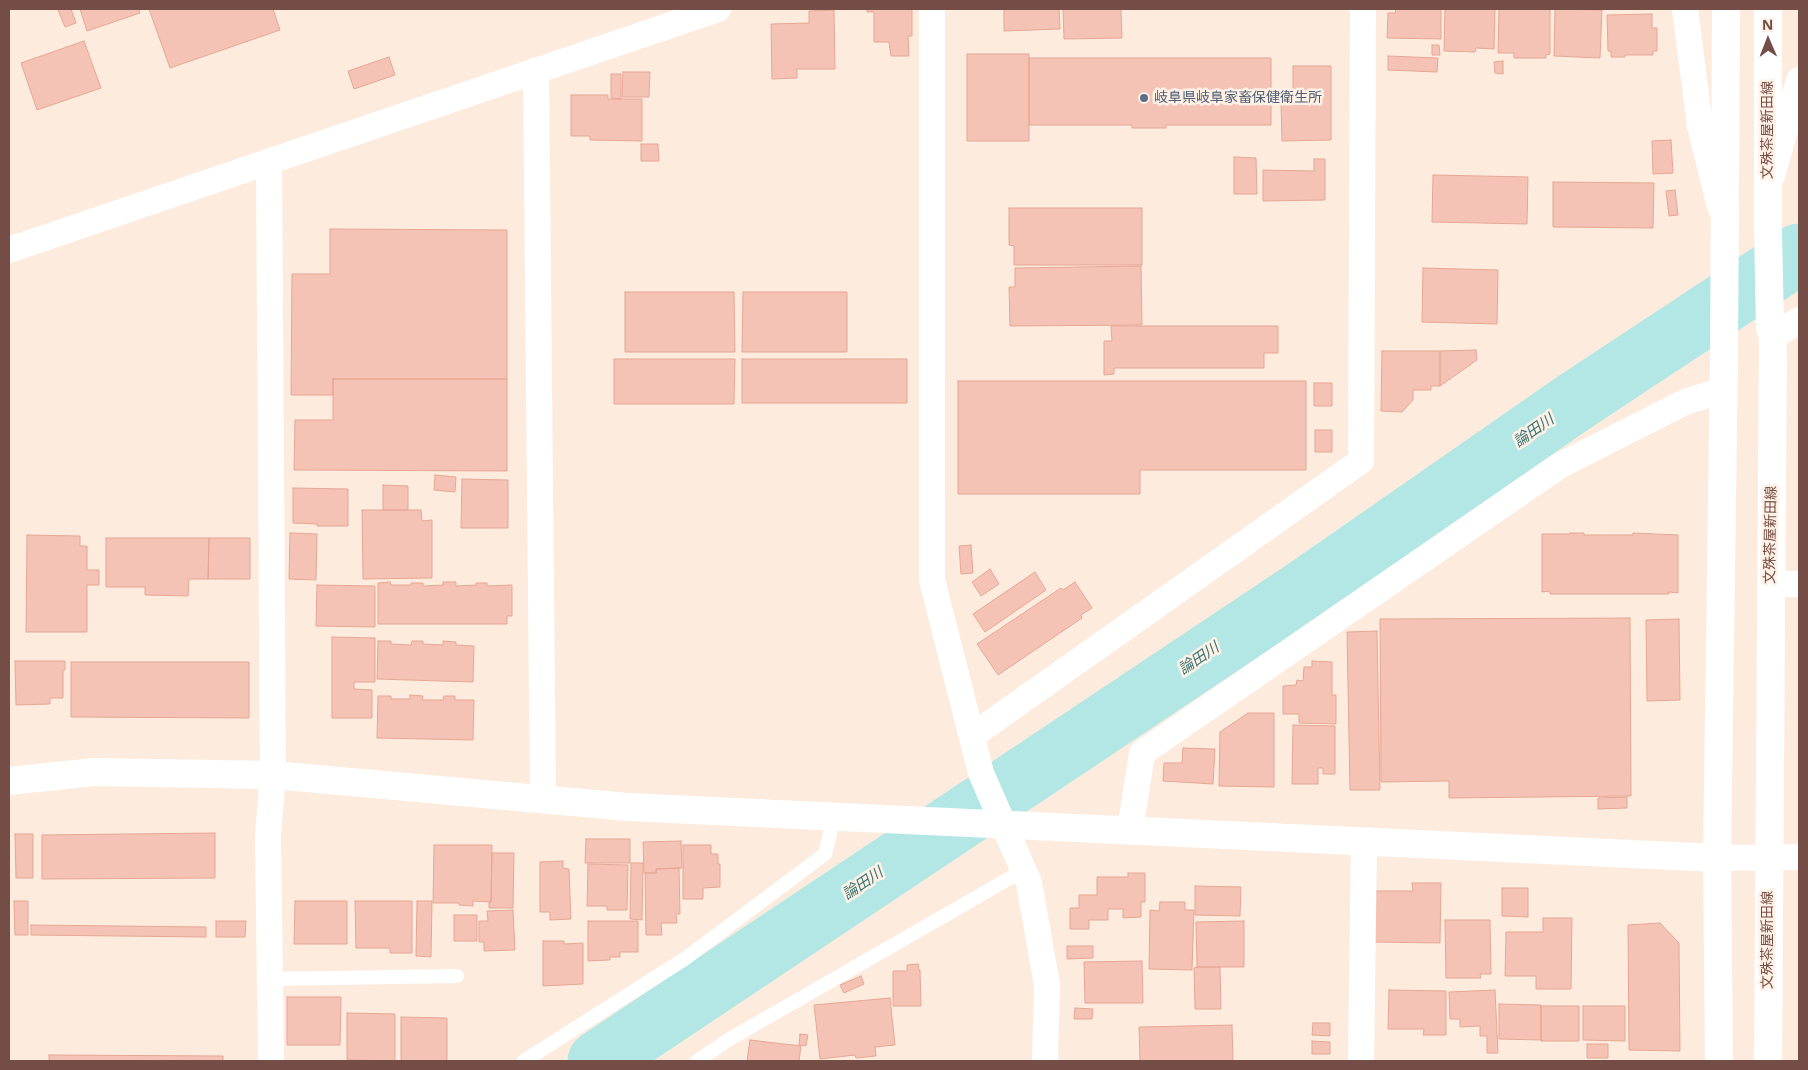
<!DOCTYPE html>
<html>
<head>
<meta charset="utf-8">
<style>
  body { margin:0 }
  #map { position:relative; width:1808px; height:1070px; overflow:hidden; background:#fdecde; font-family:"Open Sans",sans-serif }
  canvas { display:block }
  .frame { position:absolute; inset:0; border:10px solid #744e46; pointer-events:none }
  .north { position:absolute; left:1743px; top:15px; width:50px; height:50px; -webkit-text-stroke:4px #fff1e5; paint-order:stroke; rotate:359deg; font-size:14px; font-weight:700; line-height:20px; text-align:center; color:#744e46 }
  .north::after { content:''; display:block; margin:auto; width:18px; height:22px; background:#744e46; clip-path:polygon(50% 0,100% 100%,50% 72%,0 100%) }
</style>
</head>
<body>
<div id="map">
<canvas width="1808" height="1070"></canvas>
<div class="frame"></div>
<div class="north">N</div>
</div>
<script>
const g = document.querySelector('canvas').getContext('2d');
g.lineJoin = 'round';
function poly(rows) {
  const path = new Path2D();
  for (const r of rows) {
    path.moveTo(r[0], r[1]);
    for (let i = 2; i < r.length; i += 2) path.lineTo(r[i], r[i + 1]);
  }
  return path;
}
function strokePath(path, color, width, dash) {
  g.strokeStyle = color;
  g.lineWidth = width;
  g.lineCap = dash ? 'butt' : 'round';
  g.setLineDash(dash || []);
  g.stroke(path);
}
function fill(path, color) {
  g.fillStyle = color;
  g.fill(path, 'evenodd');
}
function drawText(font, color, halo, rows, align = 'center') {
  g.font = font + ' "Open Sans","Noto Sans JP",sans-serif';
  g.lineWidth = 5;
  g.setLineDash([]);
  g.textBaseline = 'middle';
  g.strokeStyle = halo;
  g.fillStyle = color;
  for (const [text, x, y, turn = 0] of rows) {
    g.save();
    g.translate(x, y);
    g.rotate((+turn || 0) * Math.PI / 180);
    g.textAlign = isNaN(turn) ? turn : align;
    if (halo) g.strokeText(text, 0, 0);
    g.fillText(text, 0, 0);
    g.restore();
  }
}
strokePath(poly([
  [598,1061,1304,590,1573,403,1799,254]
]), '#b2e7e6', 61);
const building = poly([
  [62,9,71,9,76,23,65,27,58,10,62,9],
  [80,9,139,9,140,13,87,31,80,9],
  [149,9,273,9,280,30,170,68,149,9],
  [867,9,912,9,912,36,908,36,909,56,891,56,889,42,874,42,874,12,867,12,867,9],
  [1004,9,1059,9,1060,29,1004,31,1004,9],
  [1063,9,1121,9,1122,38,1064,39,1063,9],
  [1396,9,1441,9,1441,39,1387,38,1388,13,1395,13,1396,9],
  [1445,9,1495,9,1494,49,1476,48,1475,52,1444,51,1445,9],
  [1499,9,1550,9,1550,54,1546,55,1546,58,1514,58,1514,53,1498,53,1499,9],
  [1555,9,1602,10,1600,58,1554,56,1555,9],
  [834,10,835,69,797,69,797,78,772,79,771,24,809,23,809,11,834,10],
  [1652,14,1652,28,1657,28,1657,51,1653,51,1653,55,1625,55,1625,57,1611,57,1611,51,1608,51,1607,15,1652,14],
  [84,41,101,88,37,110,21,63,84,41],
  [1432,45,1439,45,1440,55,1432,55,1432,45],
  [967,54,1029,54,1029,141,967,141,967,54],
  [1388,56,1438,58,1437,72,1388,70,1388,56],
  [389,57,395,75,354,89,348,71,389,57],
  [1029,58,1271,58,1271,125,1166,125,1166,128,1132,128,1132,125,1029,125,1029,58],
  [1503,61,1503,74,1495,73,1494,62,1503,61],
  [1293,66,1331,66,1331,140,1282,141,1281,104,1293,105,1293,66],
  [623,72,650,72,649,97,622,97,623,72],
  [611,74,621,74,621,99,611,98,611,74],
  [571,95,608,95,608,99,642,99,642,141,590,140,590,136,571,136,571,95],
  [1671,140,1673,173,1653,174,1652,141,1671,140],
  [641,144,658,144,659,161,641,161,641,144],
  [1234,157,1256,158,1257,194,1234,194,1234,157],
  [1314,159,1325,159,1325,200,1263,201,1263,170,1314,171,1314,159],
  [1433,175,1528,177,1527,224,1432,222,1433,175],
  [1553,182,1654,183,1653,228,1553,227,1553,182],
  [1675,190,1678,215,1669,216,1666,191,1675,190],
  [1009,208,1142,208,1142,265,1014,265,1014,246,1009,245,1009,208],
  [330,229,507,230,507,379,333,379,333,395,291,395,292,274,330,274,330,229],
  [1141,266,1142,325,1010,326,1009,287,1015,287,1015,268,1141,266],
  [1423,268,1498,270,1497,324,1422,322,1423,268],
  [625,292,734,292,735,352,625,352,625,292],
  [743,292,847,292,847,352,742,352,743,292],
  [1111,326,1278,326,1278,353,1264,353,1264,368,1114,368,1114,374,1104,375,1104,341,1112,341,1111,326],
  [1476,350,1477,360,1440,386,1440,351,1476,350],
  [1382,351,1440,351,1440,386,1431,386,1431,390,1413,390,1413,400,1402,412,1381,411,1382,351],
  [614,359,735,359,734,404,614,404,614,359],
  [742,359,907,359,907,403,742,403,742,359],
  [333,379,507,379,507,471,294,470,295,420,333,420,333,379],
  [958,381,1306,381,1306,470,1140,470,1140,494,958,494,958,381],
  [1314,383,1332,383,1332,406,1314,406,1314,383],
  [1315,430,1332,430,1332,452,1315,452,1315,430],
  [435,475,456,477,455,492,434,490,435,475],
  [462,479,508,480,508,528,461,528,462,479],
  [383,485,408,486,408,510,383,510,383,485],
  [293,488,348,489,348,526,317,526,317,524,293,523,293,488],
  [362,510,421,510,422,521,432,520,432,578,363,579,362,510],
  [290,533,317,534,316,580,289,579,290,533],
  [1570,533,1584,533,1584,535,1633,535,1633,533,1678,535,1678,593,1669,592,1669,594,1550,594,1550,591,1542,592,1542,534,1570,534,1570,533],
  [27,535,80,536,80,546,87,546,87,570,99,570,99,585,87,585,87,632,26,632,27,535],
  [106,538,209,538,208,579,189,579,188,596,145,595,145,587,106,587,106,538],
  [209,538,250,538,250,579,208,579,209,538],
  [971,545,973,573,961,574,959,546,971,545],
  [990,569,999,584,981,596,972,582,990,569],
  [1035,572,1046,590,985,632,973,614,1035,572],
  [390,582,391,585,411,585,411,583,423,583,423,586,443,585,443,582,456,582,456,586,476,585,476,583,487,583,487,586,512,585,512,616,507,616,507,624,378,624,378,583,390,582],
  [1075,582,1092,608,1081,615,1082,618,998,675,977,644,1061,588,1063,590,1075,582],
  [317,585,375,586,375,627,316,626,317,585],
  [1630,618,1631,796,1449,798,1449,781,1381,782,1380,619,1630,618],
  [1679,619,1680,700,1647,701,1646,620,1679,619],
  [1377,631,1380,790,1350,790,1347,632,1377,631],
  [332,637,375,638,375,682,354,682,354,689,372,690,372,718,332,718,332,637],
  [378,641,391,641,391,644,411,645,412,641,423,641,423,644,443,645,443,641,456,642,456,645,474,646,473,682,377,679,378,641],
  [15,661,65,661,65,670,63,670,63,698,50,698,50,704,16,705,15,661],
  [1312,661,1332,662,1332,695,1336,695,1336,724,1299,723,1299,714,1283,714,1283,686,1296,685,1297,680,1303,681,1304,667,1312,667,1312,661],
  [71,662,249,662,249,718,71,717,71,662],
  [410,695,423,696,422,700,443,700,444,696,455,696,455,700,474,700,473,740,377,738,378,696,391,696,391,699,410,699,410,695],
  [1248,713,1274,713,1274,787,1219,786,1220,732,1248,713],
  [1293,725,1335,726,1335,774,1323,774,1323,768,1318,768,1318,784,1292,784,1293,725],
  [1183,748,1215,749,1213,784,1163,781,1164,763,1182,763,1183,748],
  [1627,797,1627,808,1598,809,1598,798,1627,797],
  [215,833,215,878,42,879,42,835,215,833],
  [15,834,33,834,33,878,16,878,15,834],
  [586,839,630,839,630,863,585,863,586,839],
  [681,841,682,868,656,869,656,873,644,873,643,842,681,841],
  [434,845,492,845,491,902,473,901,473,906,459,905,459,903,433,903,434,845],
  [683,845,711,845,711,854,718,854,718,864,720,864,720,887,703,888,703,899,683,899,683,845],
  [492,853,514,853,513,908,489,908,489,902,491,902,492,853],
  [563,861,563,868,569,869,571,919,550,920,550,912,540,912,540,862,563,861],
  [631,863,643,863,642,920,630,919,631,863],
  [588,864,628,865,627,910,607,910,607,906,587,906,588,864],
  [679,868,680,914,676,914,677,923,661,923,662,935,646,935,645,873,656,873,656,869,679,868],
  [1128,873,1145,873,1145,902,1141,902,1141,917,1123,918,1123,909,1108,909,1108,920,1089,920,1089,929,1070,929,1070,908,1079,908,1079,895,1097,895,1097,877,1128,877,1128,873],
  [1412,883,1441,883,1440,943,1373,942,1374,891,1413,891,1412,883],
  [1195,886,1241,887,1240,916,1195,915,1195,886],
  [1502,888,1528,888,1528,917,1502,916,1502,888],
  [14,901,28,901,28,935,15,935,14,901],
  [295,901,347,901,347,944,294,944,295,901],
  [355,901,412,901,412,953,390,953,390,948,356,948,355,901],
  [417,901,432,901,431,957,416,956,417,901],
  [1160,902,1185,902,1185,910,1194,910,1192,970,1149,969,1150,910,1159,911,1160,902],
  [513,910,515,950,484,951,484,942,479,942,479,921,488,921,487,911,513,910],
  [454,915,477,915,477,941,454,941,454,915],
  [1543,918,1572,918,1571,989,1536,989,1536,976,1505,976,1506,932,1543,932,1543,918],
  [1445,920,1490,920,1491,974,1480,974,1481,978,1446,978,1445,920],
  [216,921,246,921,245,937,216,937,216,921],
  [588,921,638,921,638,952,620,952,620,957,610,957,610,960,588,961,588,921],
  [1244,921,1244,967,1197,967,1196,922,1244,921],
  [1660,923,1679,943,1680,1051,1629,1050,1628,925,1660,923],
  [31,925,206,927,206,937,31,935,31,925],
  [543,941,564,941,564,944,583,943,583,984,543,986,543,941],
  [1067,946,1093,946,1093,958,1067,959,1067,946],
  [1142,961,1143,1003,1085,1003,1084,962,1142,961],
  [918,964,919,970,920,970,921,1006,893,1006,893,971,907,971,907,965,918,964],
  [1197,967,1220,967,1221,1009,1195,1009,1194,968,1197,967],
  [861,976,864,984,844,993,840,985,861,976],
  [1389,990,1446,991,1446,1035,1423,1035,1424,1029,1388,1029,1389,990],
  [1495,990,1498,1053,1487,1053,1487,1036,1480,1036,1480,1026,1460,1027,1460,1019,1450,1019,1449,992,1495,990],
  [287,997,341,997,340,1045,287,1045,287,997],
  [890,998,895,1045,875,1047,876,1056,856,1058,855,1055,820,1059,814,1005,890,998],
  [1499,1004,1541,1005,1541,1040,1499,1039,1499,1004],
  [1541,1006,1579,1006,1579,1041,1541,1041,1541,1006],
  [1583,1006,1625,1006,1625,1041,1583,1040,1583,1006],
  [1075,1008,1093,1009,1092,1019,1074,1019,1075,1008],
  [347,1013,395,1014,395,1061,347,1060,347,1013],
  [401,1017,447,1018,447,1061,401,1061,401,1017],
  [1313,1023,1330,1023,1330,1036,1312,1035,1313,1023],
  [1232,1025,1233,1061,1140,1061,1139,1027,1232,1025],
  [800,1034,808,1035,806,1046,799,1045,800,1034],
  [750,1040,801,1046,799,1061,747,1061,750,1040],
  [1312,1041,1330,1042,1330,1054,1312,1054,1312,1041],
  [1587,1044,1608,1044,1608,1058,1587,1058,1587,1044],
  [49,1055,223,1056,223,1061,49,1061,49,1055]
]);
fill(building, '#f4c3b5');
strokePath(building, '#e7a694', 1);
strokePath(poly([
  [270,979,457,976],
  [524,1061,686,958,825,854,834,818],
  [697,1061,728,1040,1024,870]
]), '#fff', 14);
strokePath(poly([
  [932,9,932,580,981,773,1029,883,1047,985,1045,1061],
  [1685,9,1700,126,1720,207],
  [536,70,543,799],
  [269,162,273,775,268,835,271,1061],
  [1772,176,1799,80],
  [9,250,718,9],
  [1773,337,1799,320],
  [1770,584,1799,584],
  [972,736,1361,461,1363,9],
  [1130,831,1142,753,1559,466,1685,402,1723,390],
  [1717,858,1799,857],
  [1361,1061,1364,842]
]), '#fff', 26);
strokePath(poly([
  [9,781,94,772,273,775,628,807,1717,858]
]), '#fff', 28);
strokePath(poly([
  [1719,1061,1717,858,1724,358,1726,9],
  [1768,1061,1773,337,1770,328,1768,230,1768,9]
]), '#fff', 28);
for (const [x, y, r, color] of [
  [1144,98,5,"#5c6f8a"]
]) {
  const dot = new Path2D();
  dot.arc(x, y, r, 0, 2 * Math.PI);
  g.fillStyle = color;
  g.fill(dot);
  strokePath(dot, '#fff1e5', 2);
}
drawText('14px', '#4e5e75', '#fff1e5', [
  ["岐阜県岐阜家畜保健衛生所",1154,98]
], 'left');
drawText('14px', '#744e46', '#fff1e5', [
  ["文殊茶屋新田線",1768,130,-90],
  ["文殊茶屋新田線",1771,535,-89],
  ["文殊茶屋新田線",1768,940,-90]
]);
drawText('italic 15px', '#367474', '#fff1e5', [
  ["論田川",1534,431,-35],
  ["論田川",1199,659,-34],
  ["論田川",863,884,-34]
]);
</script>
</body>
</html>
